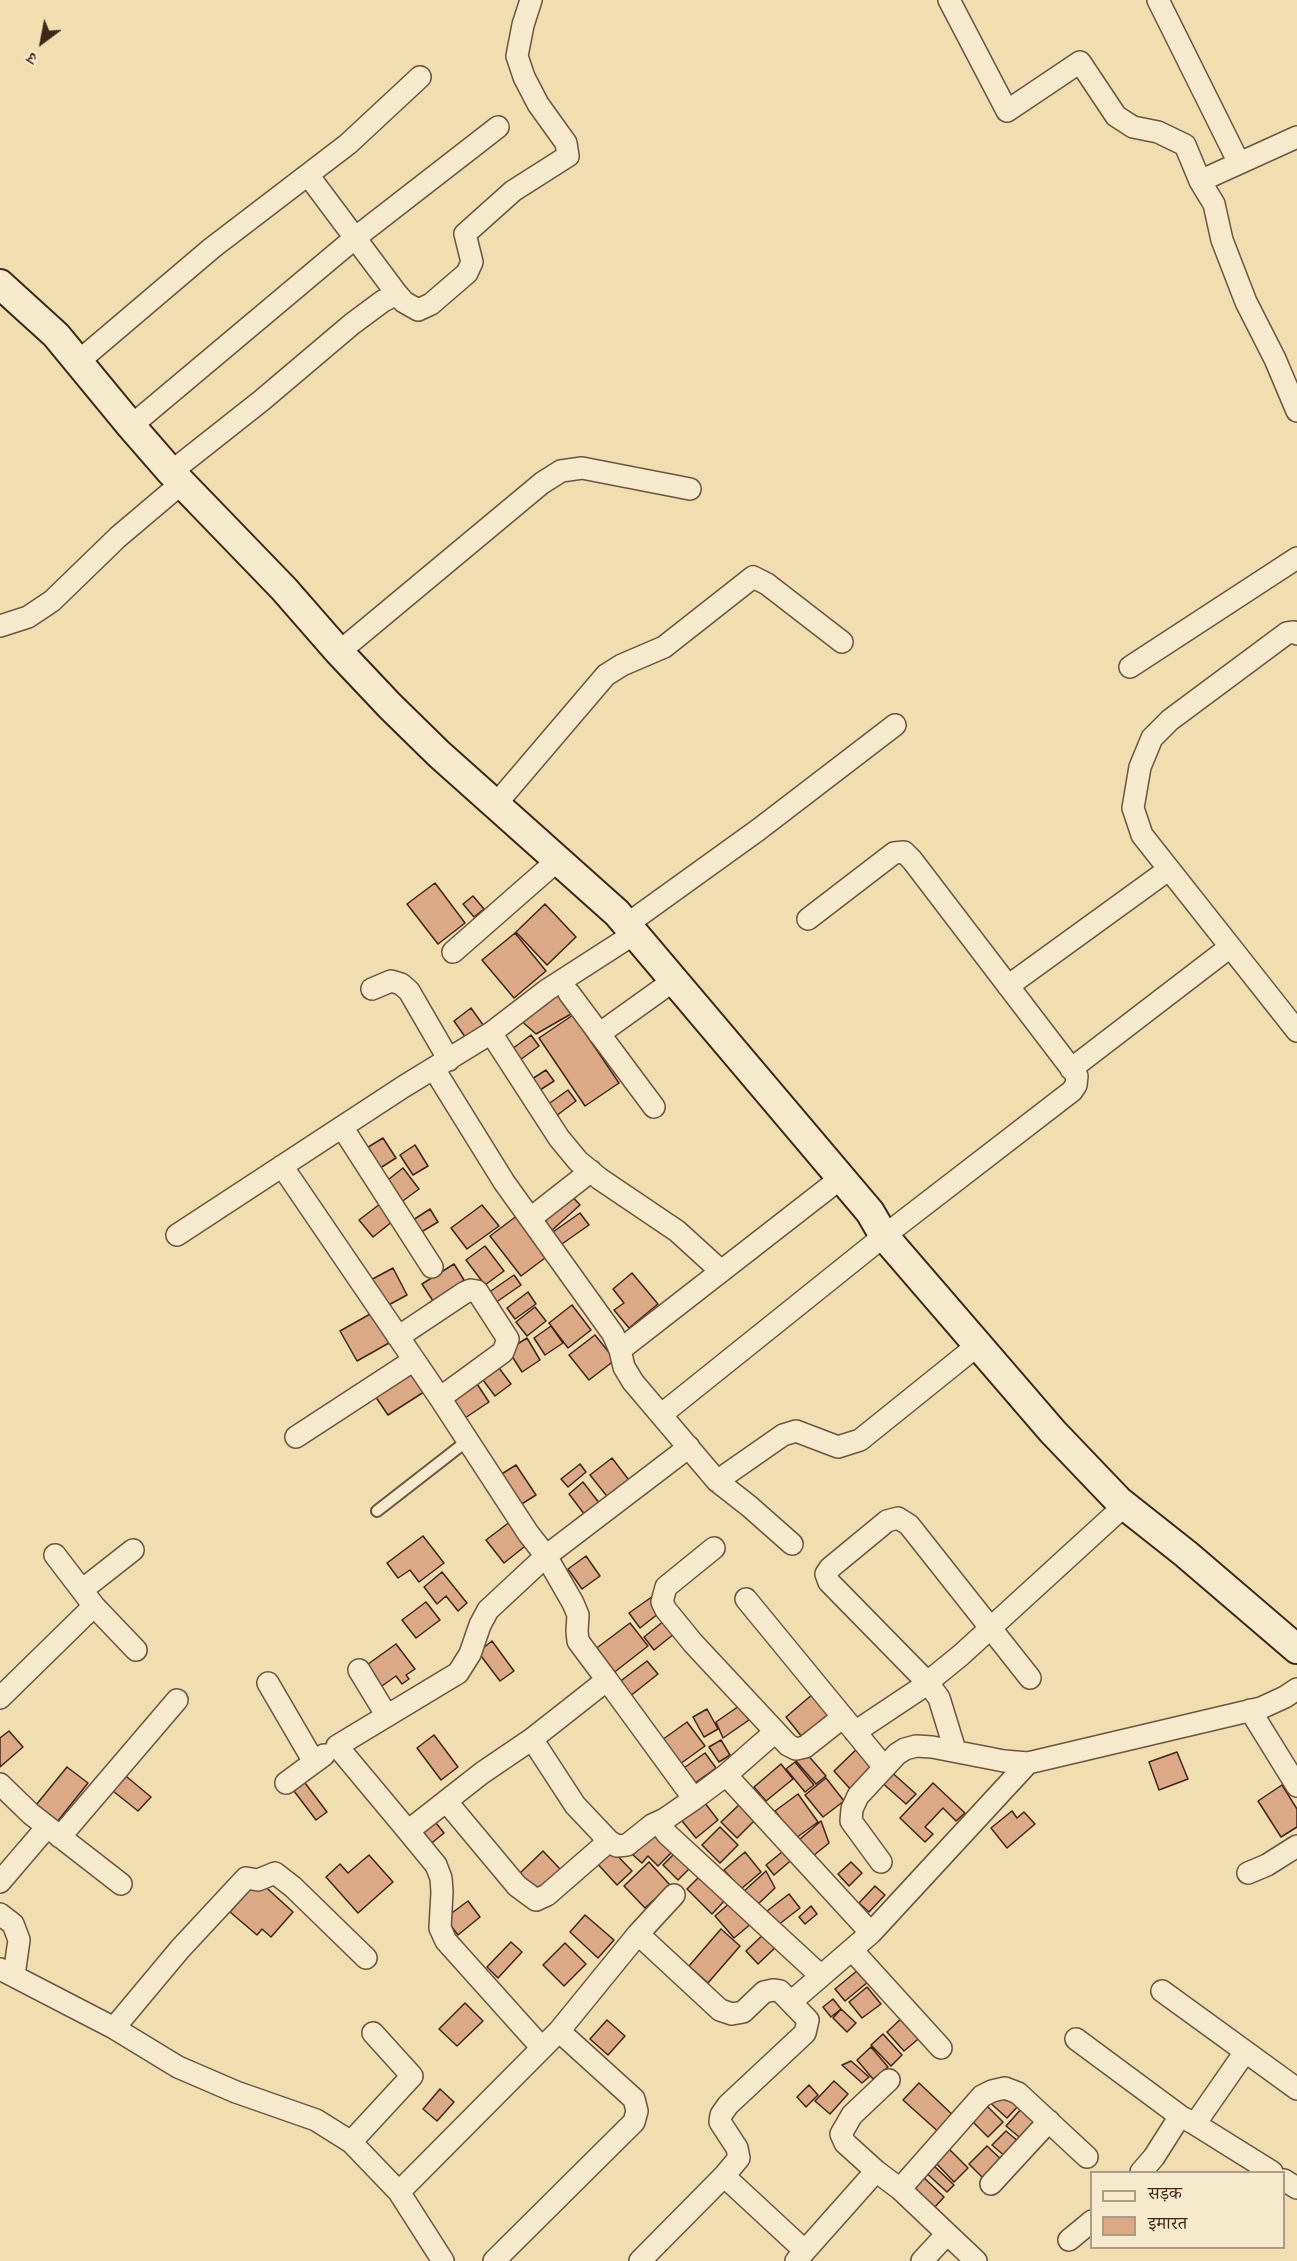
<!DOCTYPE html>
<html>
<head>
<meta charset="utf-8">
<style>
  body { margin:0 }
  #map { position:relative; width:1297px; height:2261px; overflow:hidden; background:#f0deb1; font-family:"Old Standard TT","Noto Serif Devanagari",serif }
  canvas { display:block }
  .legend { position:absolute; left:1090px; top:2171px; width:195px; height:78px; box-sizing:border-box; background:#f5eacc; border:2px solid #ae9b85; margin:0; padding:8px 10px; list-style:none; font-size:18px; color:#43251a }
  .legend li { display:flex; align-items:center; gap:12px; height:30px }
  .legend b { width:30px; border:2px solid #ae9b85 }
  .north { position:absolute; left:12px; top:12px; width:60px; height:60px; -webkit-text-stroke:4px #f5eacc; paint-order:stroke; rotate:212deg; font-size:16px; font-weight:700; line-height:24px; text-align:center; color:#43251a }
  .north::after { content:''; display:block; margin:auto; width:21px; height:27px; background:#43251a; clip-path:polygon(50% 0,100% 100%,50% 72%,0 100%) }
</style>
</head>
<body>
<div id="map">
<canvas width="1297" height="2261"></canvas>
<ul class="legend">
<li><b style="height:8px;background:#f5eacc"></b>सड़क</li>
<li><b style="height:16px;background:#dca987"></b>इमारत</li>
</ul>
<div class="north">उ</div>
</div>
<script>
const g = document.querySelector('canvas').getContext('2d');
g.lineJoin = 'round';
function fill(path, color) {
  g.fillStyle = color;
  g.fill(path, 'evenodd');
}
function poly(rows) {
  const path = new Path2D();
  for (const r of rows) {
    path.moveTo(r[0], r[1]);
    for (let i = 2; i < r.length; i += 2) path.lineTo(r[i], r[i + 1]);
  }
  return path;
}
function strokePath(path, color, width, dash) {
  g.strokeStyle = color;
  g.lineWidth = width;
  g.lineCap = dash ? 'butt' : 'round';
  g.setLineDash(dash || []);
  g.stroke(path);
}
const building = poly([
  [435,883,465,923,438,944,407,904,435,883],
  [473,896,484,909,474,917,463,904,473,896],
  [545,904,576,937,547,965,516,932,545,904],
  [515,933,546,971,514,998,482,960,515,933],
  [559,995,571,1014,536,1034,518,1018,559,995],
  [471,1008,486,1029,468,1041,454,1021,471,1008],
  [573,1015,619,1083,585,1106,539,1038,573,1015],
  [531,1035,539,1046,520,1060,512,1049,531,1035],
  [546,1070,554,1081,540,1090,532,1079,546,1070],
  [568,1090,576,1101,556,1116,547,1105,568,1090],
  [383,1138,396,1158,377,1170,365,1149,383,1138],
  [415,1145,428,1166,413,1175,400,1155,415,1145],
  [403,1168,419,1189,400,1203,384,1183,403,1168],
  [569,1193,580,1205,551,1231,540,1219,569,1193],
  [380,1204,393,1221,373,1237,359,1220,380,1204],
  [482,1205,499,1226,467,1249,451,1228,482,1205],
  [430,1209,438,1222,418,1234,410,1222,430,1209],
  [580,1213,589,1225,559,1246,550,1234,580,1213],
  [518,1215,549,1255,521,1276,490,1236,518,1215],
  [485,1246,504,1271,485,1285,466,1260,485,1246],
  [454,1264,464,1280,433,1301,422,1284,454,1264],
  [393,1268,407,1295,383,1308,369,1281,393,1268],
  [632,1273,658,1304,629,1328,614,1310,624,1303,613,1289,632,1273],
  [514,1275,521,1285,495,1303,488,1293,514,1275],
  [528,1292,536,1304,515,1319,507,1308,528,1292],
  [572,1305,591,1330,568,1348,549,1323,572,1305],
  [535,1307,546,1321,527,1336,516,1322,535,1307],
  [372,1313,389,1343,357,1361,340,1331,372,1313],
  [551,1326,563,1343,545,1355,534,1338,551,1326],
  [595,1335,615,1360,589,1380,569,1355,595,1335],
  [527,1338,540,1360,522,1372,508,1350,527,1338],
  [496,1364,511,1384,495,1396,480,1376,496,1364],
  [412,1367,427,1390,388,1415,373,1393,412,1367],
  [475,1381,489,1402,462,1420,448,1400,475,1381],
  [612,1458,632,1484,610,1500,590,1475,612,1458],
  [580,1464,586,1472,568,1487,561,1479,580,1464],
  [516,1465,536,1495,520,1505,500,1475,516,1465],
  [583,1482,600,1504,585,1515,569,1494,583,1482],
  [511,1521,529,1543,504,1563,486,1540,511,1521],
  [423,1536,444,1563,419,1582,410,1570,398,1578,387,1563,423,1536],
  [586,1556,600,1576,582,1589,568,1569,586,1556],
  [442,1572,467,1603,458,1611,446,1596,437,1604,424,1587,442,1572],
  [653,1596,663,1610,640,1628,629,1613,653,1596],
  [426,1602,440,1620,416,1638,402,1620,426,1602],
  [664,1621,674,1634,654,1650,644,1637,664,1621],
  [630,1623,648,1646,612,1674,594,1650,630,1623],
  [492,1641,514,1671,500,1681,478,1652,492,1641],
  [396,1644,415,1669,406,1675,409,1679,402,1684,396,1676,379,1688,364,1667,396,1644],
  [647,1661,658,1674,629,1697,618,1683,647,1661],
  [814,1693,831,1714,802,1737,786,1717,814,1693],
  [739,1706,749,1720,723,1738,716,1722,739,1706],
  [707,1709,718,1729,704,1737,693,1717,707,1709],
  [687,1722,705,1746,680,1764,662,1740,687,1722],
  [9,1731,23,1747,0,1767,0,1738,9,1731],
  [434,1735,458,1767,441,1780,417,1748,434,1735],
  [721,1740,730,1755,719,1762,709,1747,721,1740],
  [862,1744,881,1765,852,1791,834,1771,862,1744],
  [1177,1752,1188,1779,1159,1790,1149,1762,1177,1752],
  [705,1753,716,1768,695,1783,684,1768,705,1753],
  [806,1753,826,1776,816,1784,796,1761,806,1753],
  [795,1762,814,1785,805,1792,786,1769,795,1762],
  [781,1764,793,1779,766,1801,754,1787,781,1764],
  [67,1767,88,1783,57,1822,36,1805,67,1767],
  [888,1769,916,1794,906,1804,879,1780,888,1769],
  [121,1772,151,1797,138,1811,108,1787,121,1772],
  [826,1778,844,1801,823,1817,805,1795,826,1778],
  [302,1779,327,1812,316,1820,291,1787,302,1779],
  [933,1783,965,1813,956,1821,943,1808,925,1827,933,1834,925,1842,900,1818,933,1783],
  [1282,1785,1297,1809,1297,1827,1281,1837,1258,1801,1282,1785],
  [798,1794,818,1822,796,1838,775,1811,798,1794],
  [701,1798,718,1820,696,1838,678,1816,701,1798],
  [742,1802,757,1818,737,1838,721,1822,742,1802],
  [1012,1811,1017,1818,1024,1812,1035,1824,1007,1848,991,1828,1012,1811],
  [432,1818,444,1833,428,1846,416,1831,432,1818],
  [821,1821,829,1843,813,1856,799,1840,821,1821],
  [720,1827,738,1845,720,1863,702,1845,720,1827],
  [658,1830,676,1848,658,1866,648,1856,642,1863,633,1855,658,1830],
  [609,1847,632,1871,617,1885,594,1860,609,1847],
  [787,1848,795,1857,774,1875,766,1865,787,1848],
  [679,1849,694,1864,678,1880,663,1865,679,1849],
  [543,1851,561,1870,536,1894,518,1875,543,1851],
  [745,1852,761,1872,741,1889,724,1870,745,1852],
  [369,1855,393,1882,358,1913,326,1877,340,1864,348,1873,369,1855],
  [649,1862,670,1885,645,1908,624,1886,649,1862],
  [851,1862,862,1873,849,1886,838,1874,851,1862],
  [766,1871,775,1888,756,1906,743,1892,766,1871],
  [703,1873,727,1898,712,1914,687,1889,703,1873],
  [258,1880,293,1912,271,1937,262,1929,257,1935,230,1912,258,1880],
  [875,1886,885,1895,869,1912,859,1903,875,1886],
  [789,1894,800,1908,778,1925,767,1911,789,1894],
  [468,1901,480,1917,458,1935,445,1918,468,1901],
  [732,1901,752,1923,734,1938,715,1916,732,1901],
  [811,1906,817,1914,805,1924,799,1917,811,1906],
  [585,1915,614,1940,598,1958,570,1932,585,1915],
  [721,1929,740,1946,708,1983,689,1966,721,1929],
  [767,1931,779,1944,758,1964,746,1951,767,1931],
  [511,1942,522,1952,498,1978,487,1967,511,1942],
  [565,1943,586,1964,564,1986,543,1965,565,1943],
  [858,1970,868,1982,845,2001,835,1989,858,1970],
  [867,1987,881,2004,862,2018,849,2002,867,1987],
  [833,1999,841,2009,831,2017,823,2007,833,1999],
  [465,2003,483,2021,457,2046,439,2029,465,2003],
  [841,2009,856,2023,847,2032,833,2018,841,2009],
  [905,2015,923,2035,904,2051,887,2032,905,2015],
  [607,2020,625,2036,608,2055,590,2039,607,2020],
  [883,2034,902,2055,891,2066,871,2045,883,2034],
  [871,2047,888,2067,873,2079,857,2060,871,2047],
  [851,2061,869,2077,862,2083,842,2065,851,2061],
  [834,2081,848,2094,830,2114,815,2101,834,2081],
  [919,2083,957,2119,942,2135,903,2100,919,2083],
  [809,2085,818,2095,806,2107,797,2097,809,2085],
  [440,2089,454,2102,437,2121,423,2109,440,2089],
  [1006,2091,1020,2104,1007,2118,986,2099,1006,2091],
  [983,2102,1003,2122,988,2137,968,2117,983,2102],
  [1023,2107,1040,2122,1024,2141,1006,2126,1023,2107],
  [1006,2131,1020,2143,1007,2158,992,2145,1006,2131],
  [987,2146,1005,2163,986,2181,969,2164,987,2146],
  [948,2148,968,2168,954,2182,934,2161,948,2148],
  [930,2162,954,2185,947,2192,923,2170,930,2162],
  [919,2173,944,2197,934,2208,912,2186,919,2173]
]);
fill(building, '#dca987');
strokePath(building, '#43251a', 1.5);
const lane = poly([
  [377,1511,467,1441]
]);
const street = poly([
  [949,0,1007,111,1080,62,1116,116,1133,127,1158,132,1185,145,1200,181,1214,204,1222,240,1246,302,1275,359,1297,411],
  [1158,0,1239,163],
  [308,175,397,294],
  [1200,181,1297,137],
  [79,361,212,248,348,144,420,77],
  [131,426,355,238,498,127],
  [171,472,261,401,352,324,383,301,397,294,404,302,418,310,431,304,467,273,472,262,465,234,513,191,568,156,566,143,538,104,524,77,517,56,523,25,531,0],
  [0,626,28,617,52,601,118,537,183,482],
  [1297,634,1294,632,1287,633,1170,720,1152,738,1140,767,1133,808,1142,835,1297,1031],
  [339,652,542,483,561,471,582,468,690,489],
  [1130,667,1297,558],
  [496,804,606,675,622,665,664,647,753,577,767,584,842,642],
  [626,925,758,830,895,725],
  [453,952,558,860],
  [1008,986,1168,870],
  [372,989,391,981,401,984,409,991,449,1060],
  [569,993,654,1107],
  [491,1033,559,1138,578,1161,600,1179,677,1231,721,1271],
  [599,1034,673,981],
  [434,1069,504,1182,613,1334,620,1350,624,1367,633,1382,717,1481,749,1506,792,1544],
  [1071,1069,1230,947],
  [342,1127,432,1267],
  [282,1166,440,1398],
  [531,1218,591,1171],
  [177,1235,403,1087,491,1033,547,990,634,934],
  [398,1337,464,1293,471,1290,477,1291,508,1339,503,1352,440,1398,528,1533,546,1556,573,1603,578,1615,577,1631,578,1641,607,1680],
  [620,1350,841,1178],
  [662,1414,884,1236,1072,1091,1076,1085,1077,1076,912,860,904,852,894,853,808,919],
  [296,1437,414,1360],
  [717,1481,783,1435,796,1431,838,1447,860,1440,978,1345],
  [714,1548,666,1587,662,1602,666,1610,693,1643,788,1745,796,1749,805,1747,843,1717],
  [55,1555,94,1606,136,1650],
  [82,1590,133,1550],
  [746,1599,884,1767],
  [359,1670,387,1716],
  [268,1683,314,1762],
  [0,1698,94,1606],
  [1250,1710,1297,1786],
  [855,1732,918,1690,961,1655,1124,1506],
  [532,1739,575,1805,609,1841,617,1846,627,1845,652,1825,665,1819],
  [955,1750,939,1698,928,1683,829,1582,826,1574,830,1568,887,1521,898,1518,909,1525,1030,1678],
  [726,1775,871,1933],
  [286,1783,324,1755],
  [0,1784,31,1814,121,1884],
  [694,1799,726,1775,775,1732],
  [446,1801,517,1886,536,1900,547,1895,609,1841],
  [408,1831,337,1746,458,1673,470,1654,480,1625,488,1610,546,1556,689,1447],
  [60,1837,177,1700],
  [881,1862,851,1821,852,1809,858,1796,897,1754,905,1749,916,1746,932,1747,1004,1761,1028,1763,1261,1708,1285,1697,1297,1689],
  [1248,1873,1267,1865,1297,1846],
  [0,1882,47,1827],
  [0,1914,13,1924,19,1940,14,1975],
  [638,1934,674,1895],
  [852,1950,941,2048],
  [0,1969,114,2028,178,2067,236,2092,316,2120,351,2142,399,2192,443,2261],
  [1162,1991,1297,2089],
  [791,2002,871,1933,1028,1763],
  [114,2028,180,1949,246,1878,258,1880,275,1873,293,1887,366,1958],
  [1076,2039,1180,2116,1195,2124],
  [542,2048,446,1941,440,1928,442,1892,441,1878,436,1865,408,1831,482,1773,532,1739,607,1680,694,1799,665,1819,662,1827,667,1834,821,1976],
  [1245,2052,1195,2124,1272,2172],
  [351,2142,412,2076,373,2033],
  [876,2171,845,2143,841,2134,852,2115,889,2080],
  [1141,2172,1154,2157,1180,2116],
  [1284,2180,1297,2188],
  [991,2184,1049,2121],
  [900,2189,982,2096,992,2091,1005,2088,1018,2093,1087,2157],
  [399,2192,559,2031,638,1934,720,2010,732,2014,743,2012,764,1992,773,1990,780,1991,808,2020,805,2033,728,2105,721,2115,720,2122,737,2148,739,2158,724,2176],
  [1069,2240,1092,2221],
  [494,2261,634,2122,637,2111,634,2099,559,2031],
  [640,2261,724,2176,805,2251],
  [796,2261,876,2171,900,2189,976,2261],
  [922,2261,947,2234]
]);
const secondary = poly([
  [0,284,56,335,131,426,171,472,284,589,339,652,390,706,439,754,617,913,870,1212,884,1236,1053,1432,1119,1501,1186,1554,1297,1649]
]);
strokePath(lane, '#6e5340', 14);
strokePath(street, '#6e5340', 24);
strokePath(secondary, '#43251a', 32);
strokePath(lane, '#f5eacc', 10);
strokePath(street, '#f5eacc', 21);
strokePath(secondary, '#f5eacc', 28);
</script>
</body>
</html>
